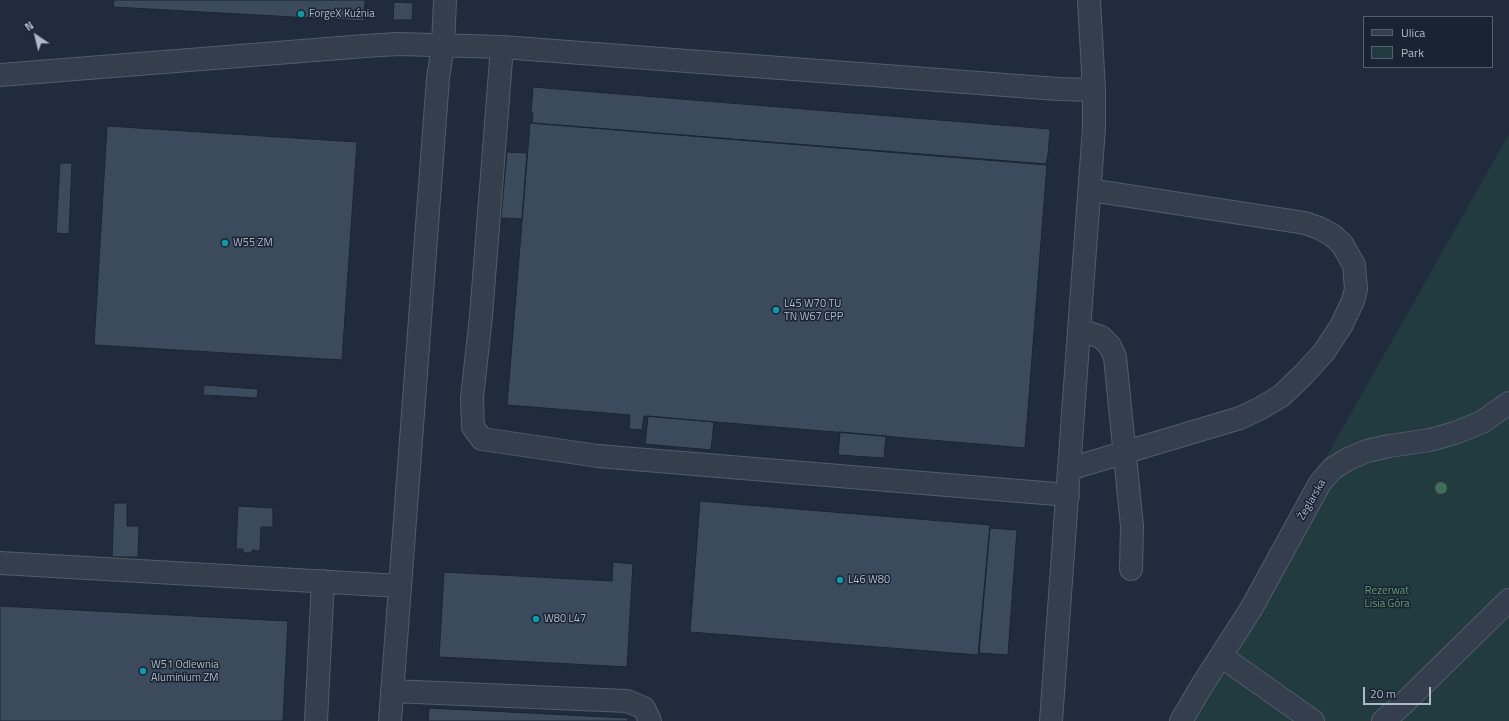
<!DOCTYPE html>
<html>
<head>
<meta charset="utf-8">
<style>
  body { margin:0 }
  #map { position:relative; width:1509px; height:721px; overflow:hidden; background:#202c3d; font-family:"Titillium Web",sans-serif }
  canvas { display:block }
  .legend { position:absolute; left:1363px; top:16px; width:130px; height:52px; box-sizing:border-box; background:#192332; border:1px solid #555f6e; margin:0; padding:5px 7px; list-style:none; font-size:12px; color:#afb9c9 }
  .legend li { display:flex; align-items:center; gap:8px; height:20px }
  .legend b { width:20px; border:1px solid #555f6e }
  .north { position:absolute; left:16px; top:16px; width:40px; height:40px; -webkit-text-stroke:3px #192332; paint-order:stroke; rotate:325deg; font-size:11px; font-weight:700; line-height:16px; text-align:center; color:#afb9c9 }
  .north::after { content:''; display:block; margin:auto; width:14px; height:18px; background:#afb9c9; clip-path:polygon(50% 0,100% 100%,50% 72%,0 100%) }
  .scale { position:absolute; left:1363px; top:687px; width:68px; height:18px; box-sizing:border-box; border:2px solid #afb9c9; border-top:0; padding-left:5px; font-size:12px; line-height:14px; white-space:nowrap; color:#afb9c9; -webkit-text-stroke:3px #192332; paint-order:stroke }
</style>
</head>
<body>
<div id="map">
<canvas width="1509" height="721"></canvas>
<ul class="legend">
<li><b style="height:5px;background:#343e4d"></b>Ulica</li>
<li><b style="height:11px;background:#223b3e"></b>Park</li>
</ul>
<div class="north">N</div>
<div class="scale">20 m</div>
</div>
<script>
const g = document.querySelector('canvas').getContext('2d');
g.lineJoin = 'round';
function fill(path, color) {
  g.fillStyle = color;
  g.fill(path, 'evenodd');
}
function poly(rows) {
  const path = new Path2D();
  for (const r of rows) {
    path.moveTo(r[0], r[1]);
    for (let i = 2; i < r.length; i += 2) path.lineTo(r[i], r[i + 1]);
  }
  return path;
}
function strokePath(path, color, width, dash) {
  g.strokeStyle = color;
  g.lineWidth = width;
  g.lineCap = dash ? 'butt' : 'round';
  g.setLineDash(dash || []);
  g.stroke(path);
}
function drawText(font, color, halo, rows, align = 'center') {
  g.font = font + ' "Titillium Web",sans-serif';
  g.lineWidth = 3;
  g.setLineDash([]);
  g.textBaseline = 'middle';
  g.strokeStyle = halo;
  g.fillStyle = color;
  for (const [text, x, y, turn = 0] of rows) {
    g.save();
    g.translate(x, y);
    g.rotate((+turn || 0) * Math.PI / 180);
    g.textAlign = isNaN(turn) ? turn : align;
    if (halo) g.strokeText(text, 0, 0);
    g.fillText(text, 0, 0);
    g.restore();
  }
}
fill(poly([
  [1509,134,1509,721,1177,721]
]), '#223b3e');
const building = poly([
  [114,0,365,0,364,21,113,7,114,0],
  [394,2,413,3,412,20,393,20,394,2],
  [533,87,1050,129,1048,155,1046,164,532,123,533,113,531,113,533,87],
  [530,123,1047,165,1025,448,644,416,642,430,629,429,630,415,507,405,530,123],
  [107,126,357,142,342,360,94,345,107,126],
  [507,152,527,153,522,219,501,218,507,152],
  [60,163,72,163,69,234,56,233,60,163],
  [204,385,258,389,257,398,203,395,204,385],
  [648,416,714,422,711,450,645,444,648,416],
  [840,432,886,436,884,458,838,455,840,432],
  [700,501,990,525,978,655,690,632,700,501],
  [114,503,127,503,127,526,139,526,138,557,112,557,114,503],
  [238,506,273,508,273,527,261,527,260,551,252,550,252,553,243,553,243,549,236,549,238,506],
  [990,528,1017,530,1008,655,979,653,990,528],
  [613,562,633,564,627,667,439,657,444,572,612,581,613,562],
  [0,606,288,621,283,721,0,721,0,606],
  [429,708,628,718,628,721,428,721,429,708]
]);
fill(building, '#3b4a5d');
strokePath(building, '#1b2534', 1);
const minor = poly([
  [502,47,481,316,472,398,473,427,482,439,598,456,1068,495],
  [0,75,365,46,398,44,502,47,1058,89,1094,90],
  [1079,330,1101,337,1110,346,1115,357,1132,526,1131,569],
  [1069,469,1240,418,1261,408,1281,396,1303,375,1324,352,1341,326,1353,301,1356,289,1354,265,1342,244,1332,235,1319,228,1305,223,1090,190],
  [0,563,400,586],
  [1221,656,1313,721],
  [392,691,627,701,644,708,650,721],
  [316,721,323,581],
  [390,721,438,78,443,46,445,0],
  [1051,721,1079,330,1094,128,1094,90,1089,0],
  [1181,721,1201,687,1251,609,1320,483,1332,469,1348,459,1367,451,1389,446,1430,440,1455,433,1482,422,1509,403],
  [1383,721,1401,706,1509,600]
]);
strokePath(minor, '#525c6b', 24);
strokePath(minor, '#343e4d', 22);
g.fillStyle = '#456a5a';
for (const [x, y] of [
  [1441,488]
]) {
  g.beginPath();
  g.arc(x, y, 6, 0, 2 * Math.PI);
  g.fill();
}
for (const [x, y, r, color] of [
  [301,14,4,"#0f9aa8"],
  [225,243,4,"#0f9aa8"],
  [776,310,4,"#0f9aa8"],
  [840,580,4,"#0f9aa8"],
  [536,619,4,"#0f9aa8"],
  [143,671,4,"#0f9aa8"]
]) {
  const dot = new Path2D();
  dot.arc(x, y, r, 0, 2 * Math.PI);
  g.fillStyle = color;
  g.fill(dot);
  strokePath(dot, '#192332', 1.5);
}
drawText('11px', '#afb9c9', '#192332', [
  ["ForgeX Kuźnia",309,14],
  ["W55 ZM",233,243],
  ["L45 W70 TU",784,304],
  ["TN W67 CPP",784,317],
  ["L46 W80",848,580],
  ["W80 L47",544,619],
  ["W51 Odlewnia",151,665],
  ["Aluminium ZM",151,678]
], 'left');
drawText('11px', '#afb9c9', '#192332', [
  ["Żeglarska",1312,500,-60]
]);
drawText('11px', '#649d72', '#192332', [
  ["Rezerwat",1387,591],
  ["Lisia Góra",1387,604]
]);
</script>
</body>
</html>
